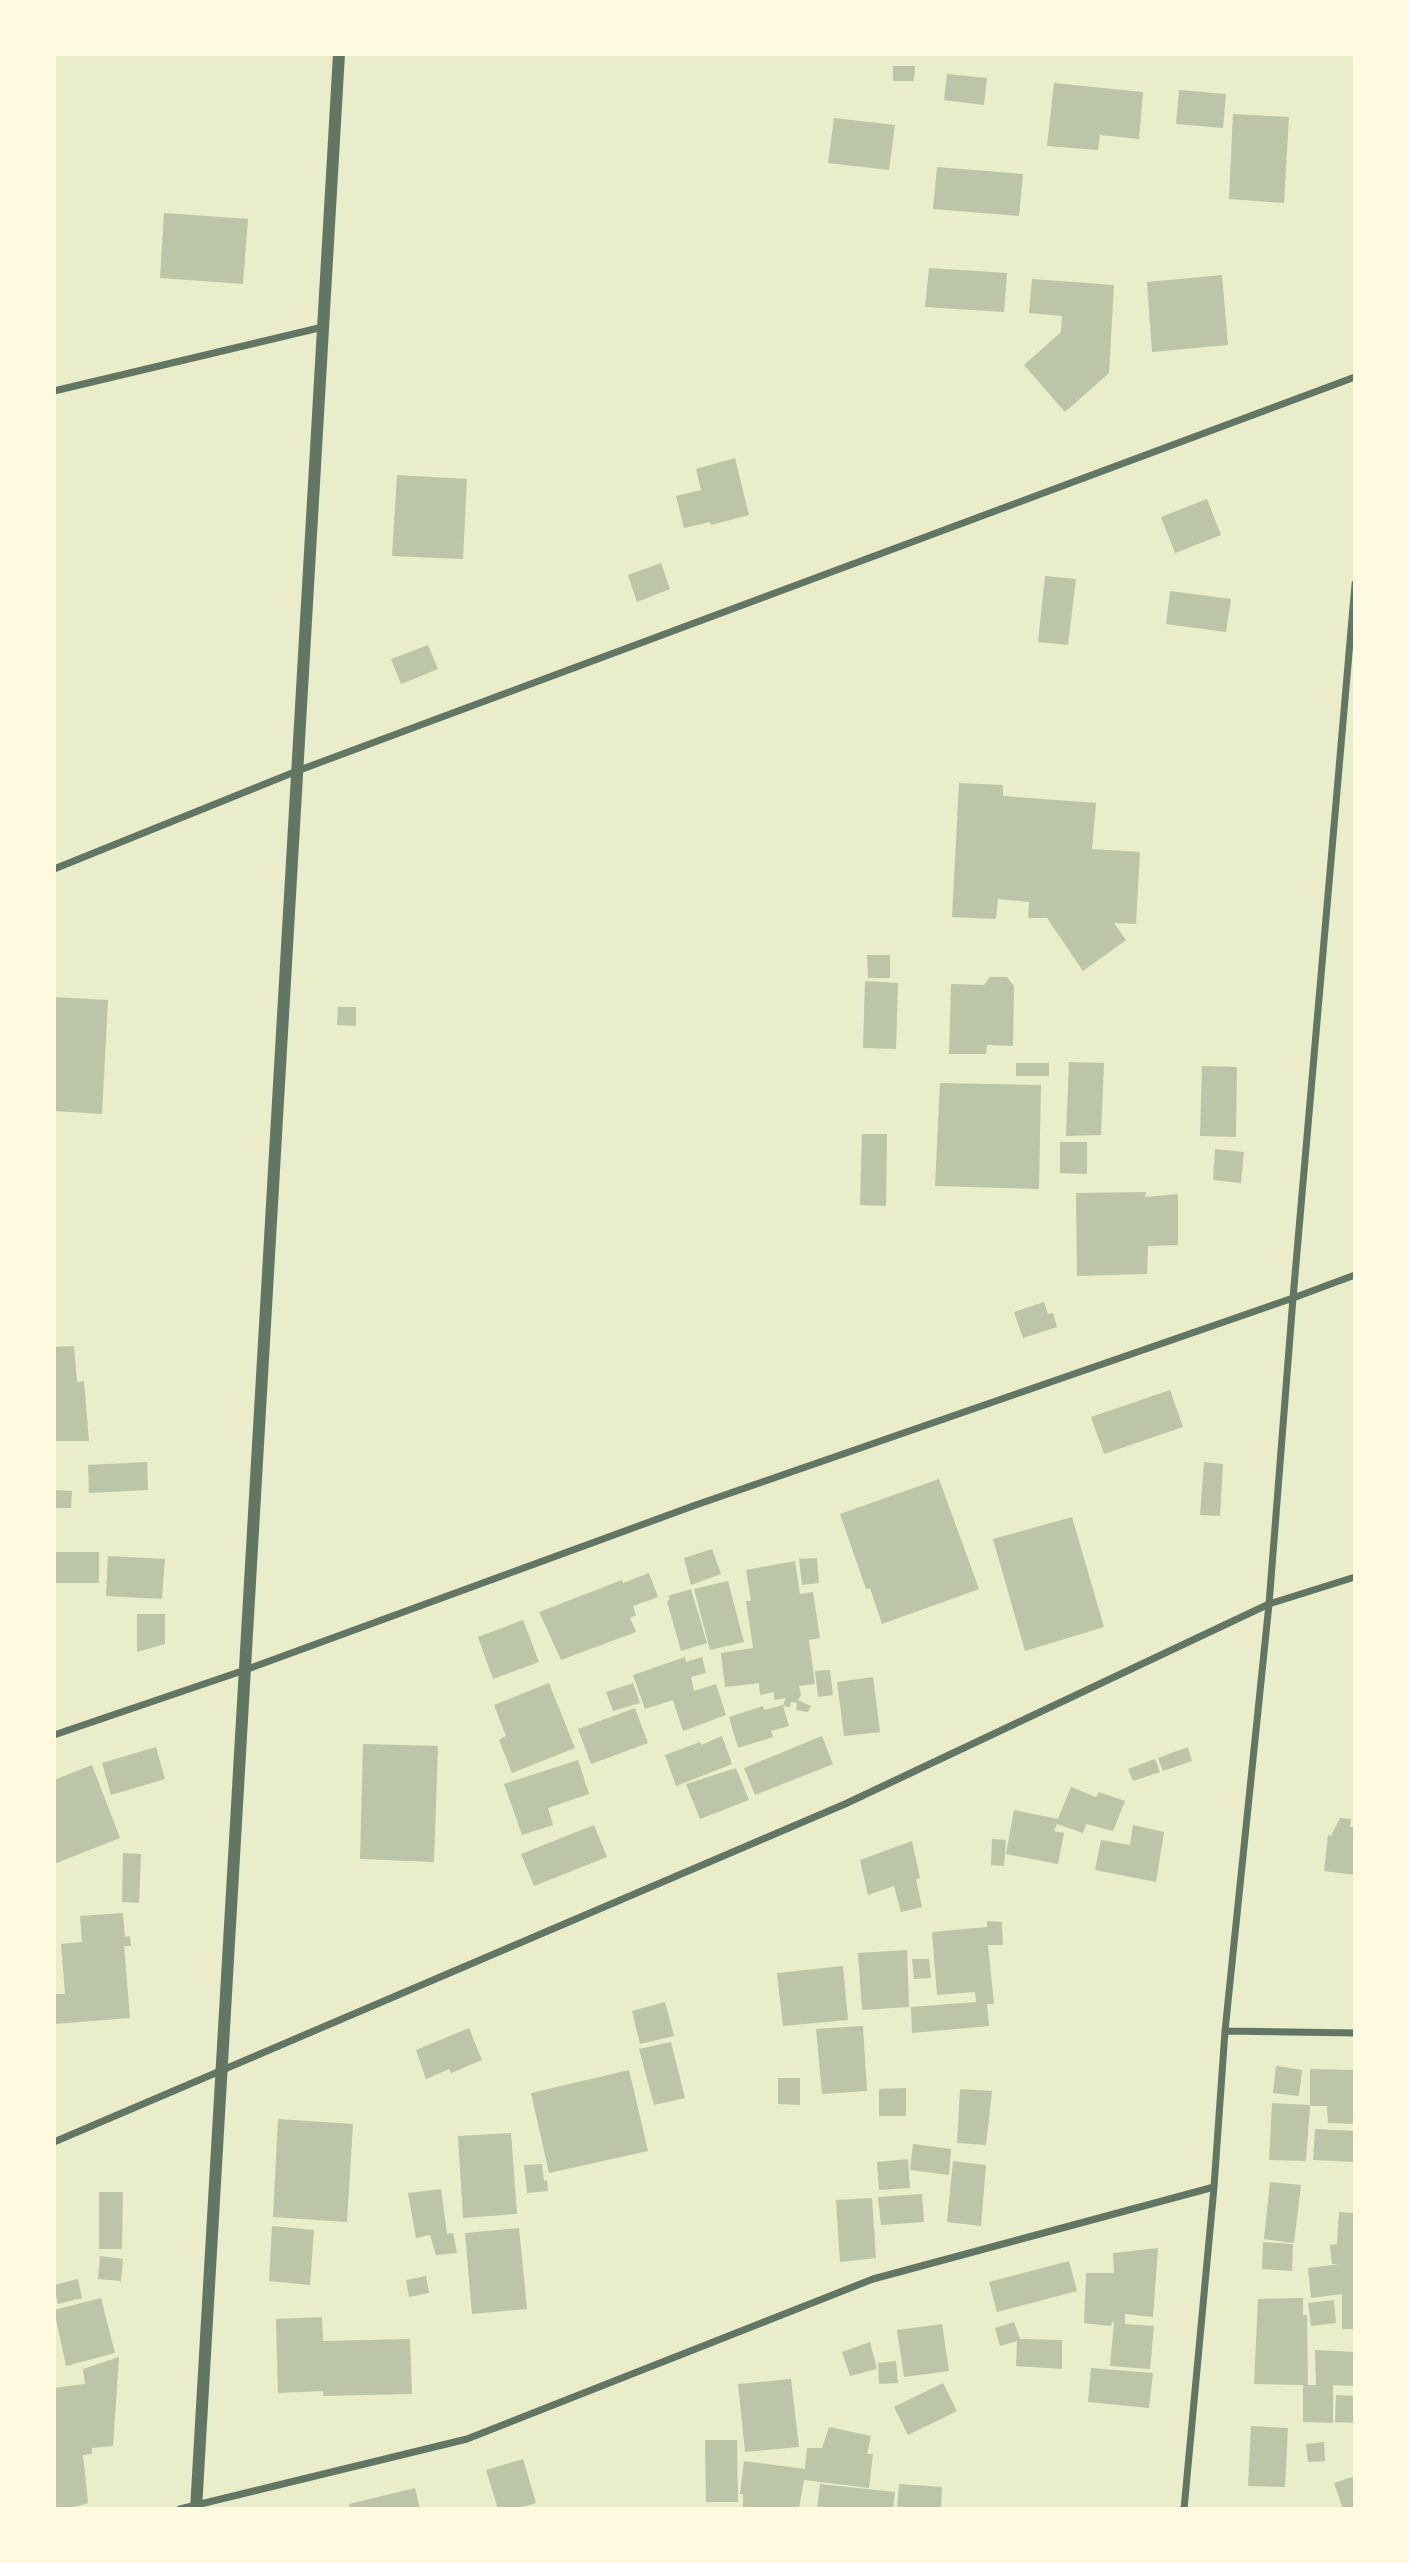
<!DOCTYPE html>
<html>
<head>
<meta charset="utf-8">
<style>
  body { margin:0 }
  #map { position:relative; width:1409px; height:2563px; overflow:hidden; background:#e9edc9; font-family:"Roboto Condensed",sans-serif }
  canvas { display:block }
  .frame { position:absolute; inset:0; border:56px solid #fefae0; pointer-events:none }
</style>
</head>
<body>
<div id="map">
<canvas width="1409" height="2563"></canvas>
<div class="frame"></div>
</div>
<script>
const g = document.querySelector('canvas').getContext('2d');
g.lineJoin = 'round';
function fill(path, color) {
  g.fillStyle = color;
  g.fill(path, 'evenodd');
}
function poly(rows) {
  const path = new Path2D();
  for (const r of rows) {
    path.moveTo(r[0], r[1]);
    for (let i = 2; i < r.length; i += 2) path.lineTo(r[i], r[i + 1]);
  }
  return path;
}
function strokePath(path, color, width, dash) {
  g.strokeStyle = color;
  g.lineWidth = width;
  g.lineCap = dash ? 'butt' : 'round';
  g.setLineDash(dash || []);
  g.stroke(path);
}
fill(poly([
  [893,66,915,66,914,81,893,81],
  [947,74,987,78,984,105,944,100],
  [1054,83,1143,92,1139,139,1100,135,1098,150,1047,146],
  [1179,90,1226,94,1223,128,1176,124],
  [1233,114,1289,117,1284,203,1229,199],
  [834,118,895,125,889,170,828,163],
  [937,167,1023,174,1019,216,933,209],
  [164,213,248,219,243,284,160,278],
  [929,268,1007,273,1004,312,925,307],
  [1222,275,1228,345,1152,352,1147,282],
  [1032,279,1114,285,1109,373,1065,412,1024,365,1061,332,1062,316,1029,313],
  [735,458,749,515,711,525,710,522,684,528,676,496,701,490,696,469],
  [397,475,467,479,463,559,392,556],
  [1207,499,1221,535,1175,553,1161,517],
  [661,563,670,589,637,602,628,575],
  [1045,576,1076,579,1068,645,1038,642],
  [1170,591,1231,599,1226,632,1166,624],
  [428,645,438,669,401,684,391,659],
  [959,783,1003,785,1003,796,1096,803,1092,849,1140,852,1136,924,1114,923,1126,940,1083,971,1047,918,1028,918,1029,902,998,899,996,919,952,917],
  [867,955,890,955,890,978,868,978],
  [990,977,1007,977,1014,986,1013,1046,987,1045,986,1054,949,1054,951,984,984,985],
  [865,981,898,983,896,1049,863,1048],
  [54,997,108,1000,102,1114,54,1111],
  [338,1007,356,1007,356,1026,337,1025],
  [1069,1062,1104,1063,1101,1135,1066,1136],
  [1016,1063,1049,1063,1049,1076,1016,1076],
  [1202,1066,1237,1067,1236,1137,1200,1136],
  [940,1083,1041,1085,1039,1189,935,1186],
  [862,1134,887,1134,886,1206,860,1205],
  [1060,1142,1087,1142,1087,1174,1060,1173],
  [1215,1149,1244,1152,1241,1183,1213,1180],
  [1146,1192,1145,1197,1178,1194,1178,1245,1148,1246,1147,1274,1077,1276,1076,1193],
  [1044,1302,1048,1314,1053,1313,1057,1327,1023,1338,1014,1312],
  [74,1346,77,1382,84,1381,89,1441,54,1441,54,1347],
  [1170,1390,1183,1427,1104,1454,1091,1417],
  [147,1462,148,1490,89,1493,88,1465],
  [1204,1462,1223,1464,1220,1516,1200,1515],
  [939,1479,979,1589,882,1624,870,1588,866,1589,840,1514],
  [54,1490,72,1491,71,1508,54,1508],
  [1072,1517,1104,1627,1025,1651,993,1539],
  [712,1549,721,1574,691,1585,684,1558],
  [54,1552,99,1552,99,1583,54,1583],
  [108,1556,165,1559,162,1599,106,1596],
  [817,1558,819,1583,802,1585,799,1559],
  [795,1561,800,1594,813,1592,820,1638,809,1640,815,1684,799,1686,801,1695,798,1700,811,1706,808,1712,796,1710,797,1703,791,1702,790,1707,783,1706,789,1726,771,1731,773,1737,738,1748,729,1717,763,1706,764,1710,783,1705,786,1698,774,1700,774,1692,760,1695,759,1683,725,1687,721,1653,753,1648,746,1601,751,1601,746,1570],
  [649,1573,658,1597,633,1606,636,1615,630,1618,636,1632,561,1660,539,1612,622,1580,623,1583],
  [728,1581,744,1642,710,1650,694,1589],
  [691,1589,707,1643,681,1651,667,1601,670,1600,668,1596],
  [137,1614,165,1614,165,1644,137,1652],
  [523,1620,539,1662,493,1679,478,1637],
  [685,1657,686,1662,702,1657,706,1673,691,1677,694,1691,716,1684,726,1715,683,1731,673,1700,645,1709,633,1675],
  [830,1670,833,1695,818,1697,815,1671],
  [873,1677,880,1732,844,1736,837,1682],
  [549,1683,575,1748,512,1773,499,1740,506,1736,494,1705],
  [633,1683,640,1703,613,1711,606,1692],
  [635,1708,648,1743,591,1764,578,1729],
  [722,1736,732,1764,676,1786,665,1755,700,1742,701,1745],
  [822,1736,833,1764,755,1795,744,1768],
  [363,1744,438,1746,434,1862,360,1859],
  [156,1747,165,1779,111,1795,102,1763],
  [1188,1747,1192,1761,1163,1771,1158,1758],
  [1155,1759,1160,1772,1133,1781,1128,1769],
  [578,1760,589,1794,548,1808,553,1825,522,1835,504,1784],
  [92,1765,120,1838,54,1864,54,1780],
  [736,1768,749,1800,700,1819,686,1784],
  [1071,1787,1096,1797,1099,1792,1125,1801,1113,1831,1086,1824,1083,1833,1057,1824,1054,1831,1064,1833,1058,1864,1006,1854,1014,1810,1058,1819],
  [1340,1818,1351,1819,1350,1827,1355,1827,1355,1875,1324,1871,1328,1835,1331,1836],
  [594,1825,607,1857,534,1886,521,1854],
  [1133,1825,1164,1832,1156,1882,1095,1870,1101,1840,1130,1845],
  [992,1839,1006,1840,1004,1866,991,1865],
  [912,1841,920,1878,916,1879,922,1907,901,1912,894,1886,868,1895,860,1860],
  [123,1853,141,1854,139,1903,122,1902],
  [123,1913,125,1937,130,1936,131,1946,124,1946,130,2018,54,2024,54,1994,65,1994,61,1944,82,1942,80,1916],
  [987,1921,1002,1922,1003,1945,988,1945,994,2004,987,2004,989,2026,912,2033,911,2007,976,2002,975,1992,937,1995,932,1932,987,1927],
  [907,1950,909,2007,862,2010,858,1953],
  [912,1959,929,1959,931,1978,914,1979],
  [843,1966,848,2020,783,2026,777,1973],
  [665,2002,674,2036,640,2044,632,2011],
  [863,2026,867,2091,822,2094,816,2029],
  [469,2028,482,2060,451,2073,449,2069,426,2079,416,2050],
  [671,2042,685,2098,654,2105,639,2049],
  [1276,2066,1302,2070,1299,2096,1273,2093],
  [1310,2069,1355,2070,1355,2124,1328,2123,1327,2106,1310,2106,1306,2161,1269,2160,1272,2103,1310,2105],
  [629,2070,648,2151,549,2173,531,2093],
  [778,2078,800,2078,800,2105,778,2104],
  [906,2088,906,2116,879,2116,879,2089],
  [960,2089,992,2091,986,2145,957,2143],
  [278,2119,353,2124,347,2222,273,2217],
  [1315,2129,1355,2131,1355,2162,1313,2160],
  [511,2133,517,2214,463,2218,458,2136],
  [913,2144,951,2149,949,2175,910,2170],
  [908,2159,910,2188,879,2190,877,2162],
  [953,2161,986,2165,981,2226,947,2222],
  [542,2164,544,2181,547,2180,548,2191,527,2193,524,2165],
  [1270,2182,1301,2185,1294,2243,1264,2239],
  [441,2189,447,2234,453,2233,457,2253,436,2255,430,2235,416,2238,408,2193],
  [99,2192,123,2192,122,2249,99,2249],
  [922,2194,924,2222,881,2225,878,2197],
  [872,2198,876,2258,840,2262,836,2200],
  [1339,2212,1355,2213,1355,2329,1342,2329,1342,2294,1311,2298,1308,2268,1340,2264,1332,2264,1330,2245,1337,2244],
  [272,2226,314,2230,310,2285,269,2281],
  [519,2228,527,2309,472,2314,465,2233],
  [1263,2242,1293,2244,1292,2271,1262,2269],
  [1158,2248,1153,2317,1125,2314,1125,2324,1154,2326,1150,2369,1110,2366,1114,2322,1112,2322,1111,2326,1084,2323,1086,2273,1114,2273,1113,2253],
  [100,2256,123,2259,121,2281,98,2279],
  [1069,2261,1077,2291,997,2312,989,2282],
  [426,2276,429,2293,409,2297,406,2280],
  [78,2279,82,2298,58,2304,54,2285],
  [101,2298,115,2353,66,2366,54,2310],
  [1303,2298,1303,2315,1307,2315,1308,2385,1316,2385,1315,2350,1355,2352,1355,2386,1333,2385,1333,2423,1303,2422,1303,2385,1254,2384,1258,2299],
  [1334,2300,1336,2323,1311,2326,1308,2303],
  [322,2317,323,2341,410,2339,412,2394,323,2396,323,2391,278,2393,276,2319],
  [1014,2322,1020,2339,1062,2340,1062,2369,1016,2366,1017,2341,1000,2346,995,2328],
  [942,2324,949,2371,904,2377,897,2330],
  [870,2342,877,2369,850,2376,842,2352],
  [119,2357,113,2446,92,2448,92,2454,83,2455,88,2503,68,2509,54,2509,54,2388,85,2384,83,2369],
  [896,2361,898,2383,879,2384,878,2363],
  [1091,2368,1153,2373,1149,2408,1088,2402],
  [791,2379,799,2447,745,2452,738,2384],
  [943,2383,957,2411,908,2435,894,2407],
  [1336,2395,1355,2396,1355,2423,1335,2422],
  [1251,2426,1288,2428,1285,2487,1248,2486],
  [829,2427,871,2436,867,2454,873,2454,869,2488,804,2480,799,2509,743,2509,743,2494,740,2494,744,2461,805,2469,807,2448,822,2448],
  [705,2440,737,2440,738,2502,706,2502],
  [1324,2442,1325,2461,1308,2462,1306,2444],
  [523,2459,536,2503,516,2509,498,2509,486,2470],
  [1355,2476,1355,2509,1343,2509,1334,2483],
  [820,2484,895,2492,893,2509,817,2509],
  [899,2484,942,2487,941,2509,897,2509],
  [415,2488,420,2509,350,2509,349,2504]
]), '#bcc5a7');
strokePath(poly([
  [54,391,323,327],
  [54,869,297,771,1355,377],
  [54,1735,245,1670,693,1506,1293,1298,1355,1275],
  [1225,2031,1355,2033],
  [54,2142,845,1804,1269,1604,1355,1577],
  [180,2509,467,2439,873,2279,1214,2187],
  [1184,2509,1214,2187,1225,2031,1269,1604,1293,1298,1355,584]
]), '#617663', 7);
strokePath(poly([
  [196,2509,339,54]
]), '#617663', 12);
</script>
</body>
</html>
